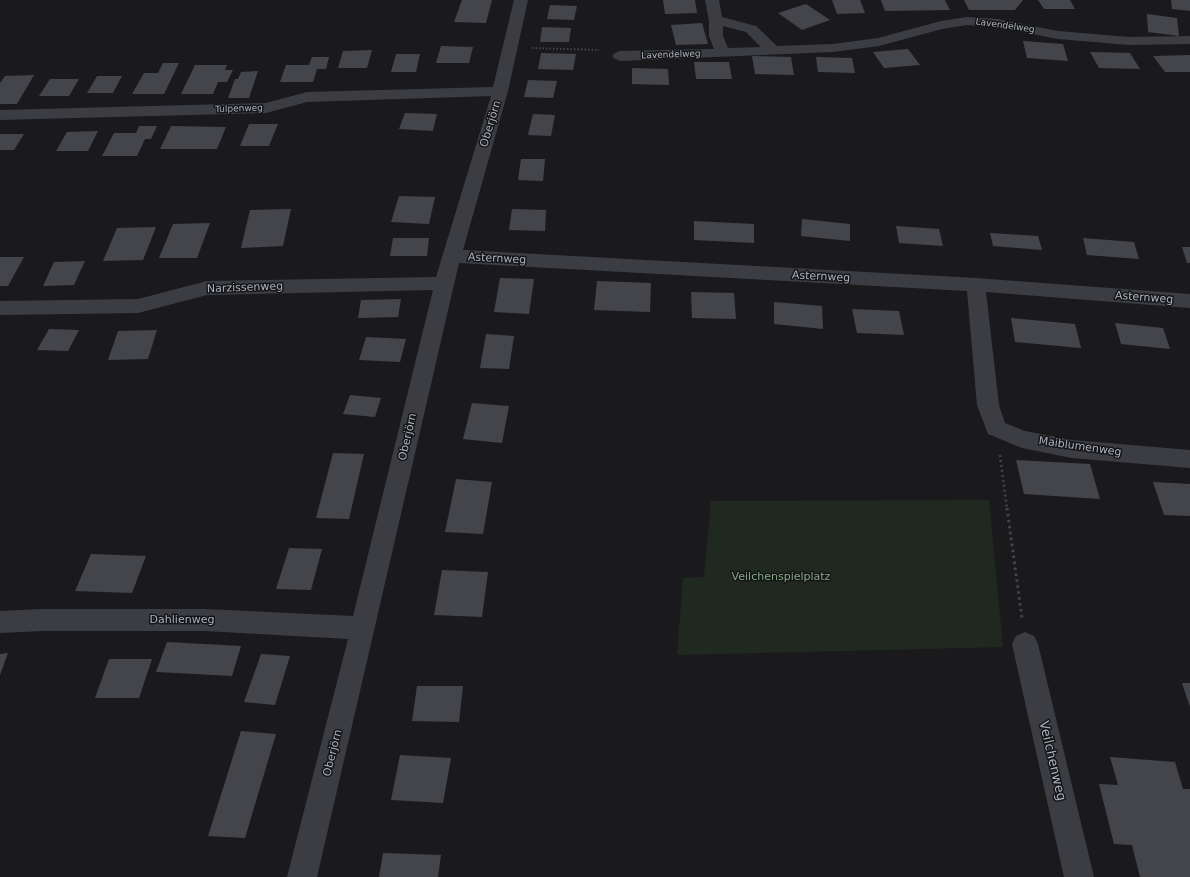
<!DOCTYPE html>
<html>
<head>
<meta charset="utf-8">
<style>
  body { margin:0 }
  canvas { display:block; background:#1a1a1d }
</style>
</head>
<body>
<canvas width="1190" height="877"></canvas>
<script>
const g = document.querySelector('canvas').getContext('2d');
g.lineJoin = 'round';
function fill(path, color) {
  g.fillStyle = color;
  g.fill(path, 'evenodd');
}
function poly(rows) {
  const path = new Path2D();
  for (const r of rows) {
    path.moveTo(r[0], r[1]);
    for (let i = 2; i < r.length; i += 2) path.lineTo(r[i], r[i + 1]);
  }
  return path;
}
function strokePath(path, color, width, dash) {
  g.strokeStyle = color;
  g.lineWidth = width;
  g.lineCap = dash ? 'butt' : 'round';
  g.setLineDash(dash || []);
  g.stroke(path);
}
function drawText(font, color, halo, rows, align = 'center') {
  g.font = font + ' "DejaVu Sans",sans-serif';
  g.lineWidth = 3;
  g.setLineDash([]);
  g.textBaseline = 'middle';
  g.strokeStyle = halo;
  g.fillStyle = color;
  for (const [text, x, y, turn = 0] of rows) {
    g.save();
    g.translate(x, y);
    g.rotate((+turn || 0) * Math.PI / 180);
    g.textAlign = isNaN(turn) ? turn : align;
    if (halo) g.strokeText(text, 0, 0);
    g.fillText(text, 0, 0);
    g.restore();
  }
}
fill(poly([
  [989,500,1003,647,677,655,683,578,704,577,711,501]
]), '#202920');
fill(poly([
  [462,0,492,0,486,23,454,22],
  [663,0,695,0,697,13,665,14],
  [832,0,860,0,865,13,837,14],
  [881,0,945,0,950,10,885,11],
  [964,0,1023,0,1015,10,969,10],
  [1038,0,1070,0,1075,9,1044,9],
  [1171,0,1190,0,1190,11,1172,9],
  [806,4,830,20,802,30,778,13],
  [550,5,577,6,574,20,547,19],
  [1147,14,1177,18,1179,36,1148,32],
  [702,23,708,44,676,45,671,25],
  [542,27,571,28,569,42,540,42],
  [1023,41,1063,44,1068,61,1027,58],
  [441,46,473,47,469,63,436,63],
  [908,49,920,65,884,68,873,52],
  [372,50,367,68,338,68,343,51],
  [1090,52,1130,53,1140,69,1099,68],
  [541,53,576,54,573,70,538,69],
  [396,54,420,54,416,72,391,72],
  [1190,55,1190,72,1165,72,1153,56],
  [752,56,791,57,794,75,755,74],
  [312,57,329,57,326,69,317,69,313,82,280,82,286,65,309,65],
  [816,57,852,58,855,73,818,72],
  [694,62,729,62,732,79,696,79],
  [163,63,179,63,164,94,132,94,144,73,158,73],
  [195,65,227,65,225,70,233,70,227,82,218,82,213,94,181,94],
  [632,68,668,69,669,85,632,84],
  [258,71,249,98,228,98,235,79,238,79,241,72],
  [34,75,17,104,0,104,0,83,5,76],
  [97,76,122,76,113,93,87,93],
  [50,79,79,79,69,96,39,96],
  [528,80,557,81,553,98,524,97],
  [405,113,437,114,433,131,399,129],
  [533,114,555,115,551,136,528,135],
  [249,124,278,124,269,146,240,146],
  [139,126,157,126,151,139,145,139,137,156,102,156,114,133,136,133],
  [171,126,226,127,217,149,160,149],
  [98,131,88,151,56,151,67,132],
  [0,134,24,134,14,150,0,150],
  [521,159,545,159,543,181,518,180],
  [399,196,435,197,429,224,391,222],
  [291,209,283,246,241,248,250,210],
  [512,209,546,210,545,231,509,230],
  [802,219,850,224,850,241,801,236],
  [694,221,754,224,754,243,694,240],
  [210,223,197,258,159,258,173,224],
  [896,226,939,229,943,246,899,243],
  [156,227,143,260,103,261,117,228],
  [990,233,1038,236,1042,250,993,246],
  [393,238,429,238,427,256,390,256],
  [1083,238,1134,242,1139,259,1087,255],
  [1182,247,1190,247,1190,263,1187,263],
  [0,257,24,257,8,286,0,286],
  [85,261,74,285,43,286,54,262],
  [500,278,534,279,529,314,494,312],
  [597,281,651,283,650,312,594,310],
  [691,292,734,293,736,319,692,318],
  [401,299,398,317,358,318,361,300],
  [774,302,822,306,823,329,774,324],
  [852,309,899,311,904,335,857,333],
  [1011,318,1075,324,1081,348,1015,342],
  [1115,323,1163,328,1170,349,1121,344],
  [49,329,79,330,68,351,37,350],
  [157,330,148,359,108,360,118,331],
  [486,334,514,336,509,369,480,368],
  [366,337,406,339,400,362,359,360],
  [350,395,381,398,375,417,343,414],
  [472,403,509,406,502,443,463,439],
  [333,453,364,454,349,519,316,518],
  [1016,460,1090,464,1100,499,1024,494],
  [456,479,492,482,483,534,445,532],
  [1153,482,1190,484,1190,516,1164,515],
  [289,548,322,549,311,590,276,589],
  [91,554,146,556,132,593,75,591],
  [442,570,488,572,482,617,434,615],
  [167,642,241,646,232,676,156,672],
  [8,653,0,675,0,654],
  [261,654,290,656,275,705,244,702],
  [109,659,152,659,139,698,95,698],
  [1182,683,1190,683,1190,707],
  [417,686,463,686,459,722,412,721],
  [241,731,276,734,245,838,208,836],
  [400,755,451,758,443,803,391,800],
  [1110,757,1175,762,1183,789,1190,789,1190,877,1140,877,1132,845,1114,844,1099,784,1118,785],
  [383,853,441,855,438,877,379,877]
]), '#44454a');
strokePath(poly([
  [532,48,599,50]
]), '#414449', 2, [1.5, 2]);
strokePath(poly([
  [1000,455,1007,509]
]), '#414449', 2.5, [2, 3]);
strokePath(poly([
  [1007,508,1022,618]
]), '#414449', 3, [2.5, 3.5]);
fill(poly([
  [514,0,528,0,508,91,463,250,976,278,1190,294,1190,308,986,292,999,405,1005,423,1025,431,1072,440,1190,450,1190,468,1072,458,1022,448,988,434,977,405,967,291,459,263,317,877,287,877,348,639,205,631,43,631,0,633,0,611,43,609,205,609,353,616,433,290,207,295,138,313,0,315,0,301,138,299,207,281,436,277,491,96,307,102,266,113,0,120,0,110,266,103,307,92,493,87,514,0],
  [705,0,719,0,722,17,756,26,777,46,833,44,878,38,941,21,967,17,997,19,1058,31,1129,37,1190,36,1190,44,1129,45,1058,39,997,27,967,25,942,29,879,46,833,52,620,61,615,59,612,56,615,53,620,51,714,49,709,36,709,21,705,0],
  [723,26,746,32,761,47,728,48,723,36,723,26],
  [1025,632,1034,636,1038,644,1094,877,1064,877,1012,644,1016,636,1025,632]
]), '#3b3d42');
drawText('9px', '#acb2bd', '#151518', [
  ["Lavendelweg",1005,26,8],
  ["Lavendelweg",671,55,-2],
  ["Tulpenweg",239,109,-2]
]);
drawText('11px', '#acb2bd', '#151518', [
  ["Oberjörn",491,124,-73],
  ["Asternweg",497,259,3],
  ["Asternweg",821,277,3],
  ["Narzissenweg",245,288,-2],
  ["Asternweg",1144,298,4],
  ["Oberjörn",408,437,-77],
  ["Maiblumenweg",1080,447,8],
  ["Dahlienweg",182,620],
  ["Oberjörn",333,753,-76]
]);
drawText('11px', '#83a983', '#151518', [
  ["Veilchenspielplatz",781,577]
]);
drawText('13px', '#acb2bd', '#151518', [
  ["Veilchenweg",1052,761,77]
]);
</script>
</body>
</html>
